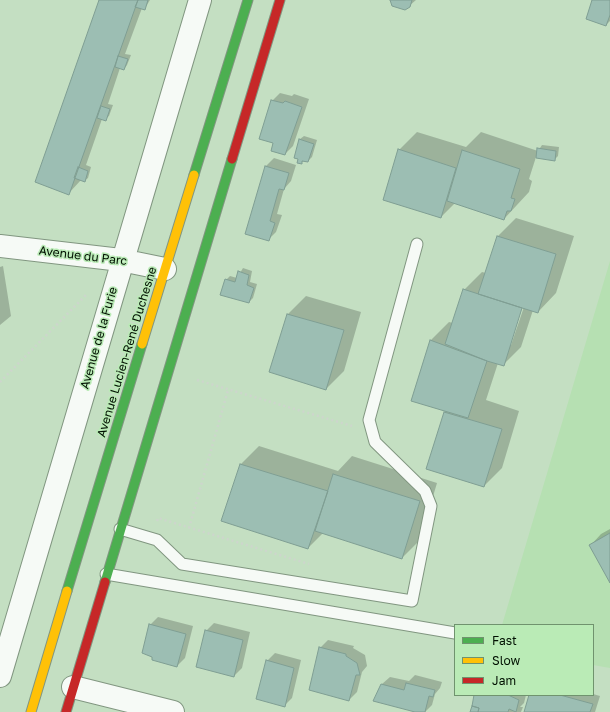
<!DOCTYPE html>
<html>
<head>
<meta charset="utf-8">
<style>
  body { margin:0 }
  #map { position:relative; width:610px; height:712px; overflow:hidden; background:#c4dfc2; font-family:"Golos Text",sans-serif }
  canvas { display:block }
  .legend { position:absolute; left:454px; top:624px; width:140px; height:72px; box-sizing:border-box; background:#baebb6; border:1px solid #70936e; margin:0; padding:5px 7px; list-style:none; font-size:12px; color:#011001 }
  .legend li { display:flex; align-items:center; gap:8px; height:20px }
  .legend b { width:20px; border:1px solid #70936e }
</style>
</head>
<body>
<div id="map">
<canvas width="610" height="712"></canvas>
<ul class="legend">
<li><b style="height:5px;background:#4caf50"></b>Fast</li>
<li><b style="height:5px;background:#ffc107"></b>Slow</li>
<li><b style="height:5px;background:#c62828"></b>Jam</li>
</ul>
</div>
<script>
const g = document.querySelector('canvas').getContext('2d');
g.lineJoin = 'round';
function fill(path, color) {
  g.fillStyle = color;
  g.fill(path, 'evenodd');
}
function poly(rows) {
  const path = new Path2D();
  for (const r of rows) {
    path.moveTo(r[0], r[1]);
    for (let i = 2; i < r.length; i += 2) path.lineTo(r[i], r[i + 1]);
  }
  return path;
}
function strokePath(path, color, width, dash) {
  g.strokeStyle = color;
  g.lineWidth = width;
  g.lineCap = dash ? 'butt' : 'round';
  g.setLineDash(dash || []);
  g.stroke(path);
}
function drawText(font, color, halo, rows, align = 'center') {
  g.font = font + ' "Golos Text",sans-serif';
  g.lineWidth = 3;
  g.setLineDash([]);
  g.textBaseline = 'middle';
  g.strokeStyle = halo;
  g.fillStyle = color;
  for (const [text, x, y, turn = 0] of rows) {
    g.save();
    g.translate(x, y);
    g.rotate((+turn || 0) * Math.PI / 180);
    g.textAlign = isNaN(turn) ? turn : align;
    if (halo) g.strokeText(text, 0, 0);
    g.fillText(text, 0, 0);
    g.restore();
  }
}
fill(poly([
  [610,261,610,668,593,665,593,625,502,625]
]), '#b6e0b2');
fill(poly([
  [100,0,150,0,145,8,142,8,125,54,131,55,127,65,124,69,120,68,108,104,113,105,109,116,105,119,102,119,86,165,91,167,88,178,84,181,81,180,69,193],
  [391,0,416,0,409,6,393,5],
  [593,0,610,0,610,21,606,25],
  [280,93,292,96,294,94,309,99,293,146,285,154,274,142,272,101],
  [417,132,466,147,481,132,538,151,542,145,559,147,558,156,554,160,536,157,529,179,532,181,529,192,504,219,455,203,441,217,399,150],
  [304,136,317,140,312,157,308,161,304,160,301,163,300,139],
  [274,158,296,165,291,181,284,189,277,214,282,215,276,232,268,240,266,166],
  [516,218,574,236,556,293,538,312,533,310,521,347,503,365,498,363,486,400,519,411,502,468,484,486,428,468,445,411,413,401,431,340,449,322,453,323,464,290,482,272,486,273,498,236],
  [523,303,525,304,511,345,509,345],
  [3,266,11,316,0,325,0,267],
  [243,268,252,271,250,282,257,284,253,298,249,302,226,280,230,276,237,278],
  [306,296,361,312,344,371,326,389,288,314],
  [259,446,338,471,352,456,437,483,420,540,402,558,323,533,308,548,241,464],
  [610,529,610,581,590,546,601,534],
  [158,617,193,626,185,658,177,666,150,625],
  [214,623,250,632,242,668,234,676,206,631],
  [328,640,354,646,353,648,365,655,367,666,362,672,357,692,349,700,320,648],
  [275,653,301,660,292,698,284,706,267,661],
  [415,675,442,682,440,688,435,694,432,705,425,712,419,712,382,684,390,677,409,681],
  [593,694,600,696,595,712,525,712,530,695],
  [475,695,526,695,524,703,520,707,523,707,521,712,471,712]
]), '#0003');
const building = poly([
  [99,0,138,0,69,195,35,182,99,0],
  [138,0,148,0,145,10,135,7,138,0],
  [390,0,412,0,410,7,405,10,392,6,390,0],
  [592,0,610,0,610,15,606,26,586,19,592,0],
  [118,56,128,59,124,70,115,67,118,56],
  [271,100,283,103,285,101,302,107,285,155,271,151,273,143,259,139,271,100],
  [101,106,110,109,106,121,97,118,101,106],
  [299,139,314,144,308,162,302,161,302,164,297,163,298,159,294,158,299,139],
  [537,148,556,151,555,161,536,158,537,148],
  [398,149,456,168,441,218,383,200,398,149],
  [462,150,520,169,511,198,515,199,511,211,507,211,504,220,447,201,462,150],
  [265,166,289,173,284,190,279,189,270,221,275,223,269,241,245,234,265,166],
  [78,167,88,171,85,182,74,178,78,167],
  [497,236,556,254,538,313,478,294,497,236],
  [238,271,249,275,247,285,254,288,249,303,220,295,225,279,235,282,238,271],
  [463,289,522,308,504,366,487,361,445,344,463,289],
  [287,314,344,330,326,390,269,372,287,314],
  [430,340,487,361,468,418,411,401,430,340],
  [444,412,502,429,484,487,426,469,444,412],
  [240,464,328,491,308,549,221,521,240,464],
  [333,474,420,501,402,559,315,531,333,474],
  [610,533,610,583,589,545,610,533],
  [149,624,186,634,177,667,152,660,152,657,142,653,149,624],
  [205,630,243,640,234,677,196,667,205,630],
  [319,647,346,654,346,656,357,663,360,675,356,675,349,701,309,690,319,647],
  [266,660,294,668,285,707,256,699,266,660],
  [406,683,435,690,433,697,429,696,425,712,415,712,373,701,381,684,404,690,406,683],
  [474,695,508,695,519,700,516,712,509,709,508,712,478,712,479,708,472,706,474,695],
  [529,695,560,695,593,704,590,712,524,712,529,695],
  [472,706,479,708,478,712,470,712,472,706]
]);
fill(building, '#9cbeb3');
strokePath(building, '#7f9e93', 1);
const lane = poly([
  [120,529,157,540,182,564,412,601,431,506,425,491,375,442,369,420,417,244],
  [106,574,455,633]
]);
const street = poly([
  [0,246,121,260,165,269],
  [0,676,200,0],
  [73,687,173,712]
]);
const fast = poly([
  [194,175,248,0],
  [105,582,232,159],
  [67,591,142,344]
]);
const slow = poly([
  [142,344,194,175],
  [31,712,67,591]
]);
const jam = poly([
  [232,159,280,0],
  [66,712,105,582]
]);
strokePath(lane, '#819680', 13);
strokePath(street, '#819680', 24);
strokePath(fast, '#819680', 11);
strokePath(slow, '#819680', 11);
strokePath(jam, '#819680', 11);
strokePath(poly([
  [197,380,352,426],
  [0,382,87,294],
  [157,521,158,518,309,564],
  [189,528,228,390]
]), '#cdd6cc', 2.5, [2, 3]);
strokePath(lane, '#f6faf6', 11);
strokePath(street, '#f6faf6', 22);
strokePath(fast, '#4caf50', 9);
strokePath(slow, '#ffc107', 9);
strokePath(jam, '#c62828', 9);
drawText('12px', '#011001', '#baebb6', [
  ["Avenue du Parc",83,256,7],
  ["Avenue de la Furie",99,338,-74],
  ["Avenue Lucien-René Duchesne",127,352,-73]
]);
</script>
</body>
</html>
